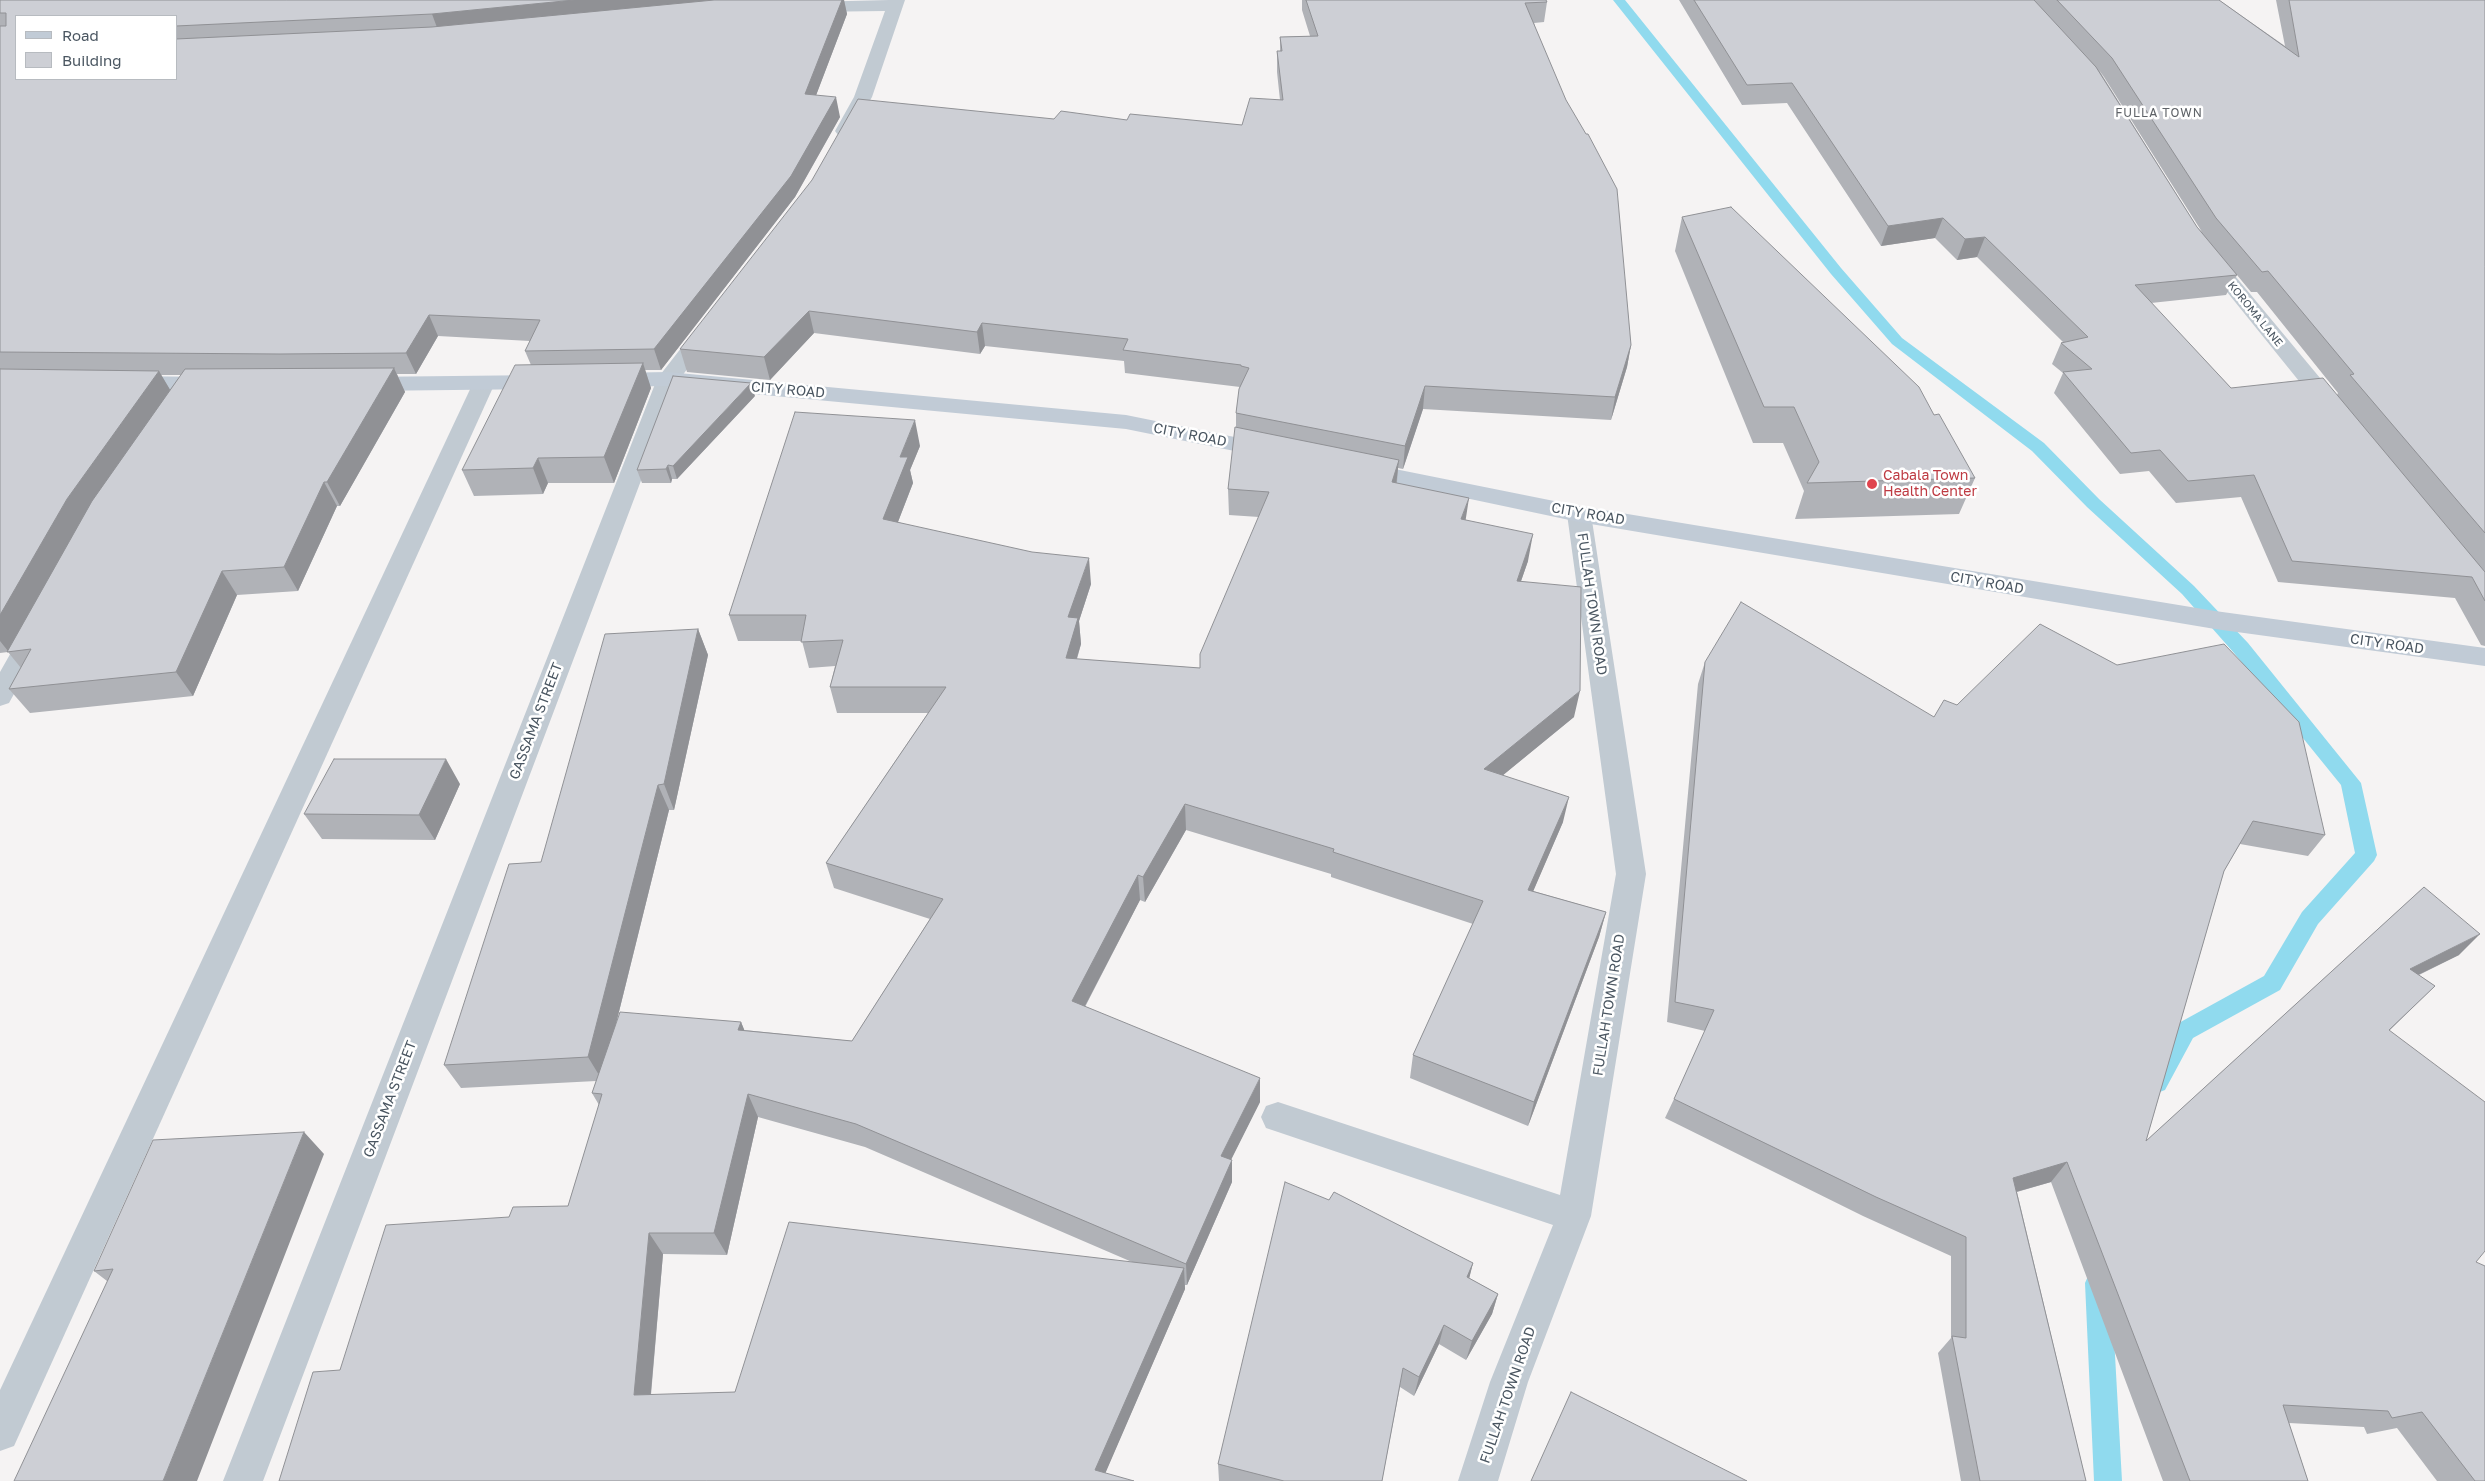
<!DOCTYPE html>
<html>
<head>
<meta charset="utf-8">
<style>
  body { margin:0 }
  #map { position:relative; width:2485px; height:1481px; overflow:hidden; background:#f5f3f3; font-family:"Golos Text",sans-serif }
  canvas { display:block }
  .legend { position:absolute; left:15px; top:15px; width:162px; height:65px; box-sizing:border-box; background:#fff; border:1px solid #b7bbc0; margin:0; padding:6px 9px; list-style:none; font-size:15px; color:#4a5661 }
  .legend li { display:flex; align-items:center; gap:10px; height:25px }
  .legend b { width:25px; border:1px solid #b7bbc0 }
</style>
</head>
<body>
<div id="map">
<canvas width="2485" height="1481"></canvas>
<ul class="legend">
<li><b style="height:6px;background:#c1cbd6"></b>Road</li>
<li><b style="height:14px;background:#cdcfd5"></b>Building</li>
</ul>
</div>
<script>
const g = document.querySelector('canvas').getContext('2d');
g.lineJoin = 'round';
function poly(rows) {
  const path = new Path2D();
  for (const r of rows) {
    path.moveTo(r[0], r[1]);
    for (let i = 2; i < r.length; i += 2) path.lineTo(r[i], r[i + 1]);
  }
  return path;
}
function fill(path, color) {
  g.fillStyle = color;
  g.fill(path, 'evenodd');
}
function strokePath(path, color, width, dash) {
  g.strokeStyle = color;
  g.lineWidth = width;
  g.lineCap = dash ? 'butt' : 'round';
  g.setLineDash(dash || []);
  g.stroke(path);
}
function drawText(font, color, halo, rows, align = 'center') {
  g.font = font + ' "Golos Text",sans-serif';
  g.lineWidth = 5;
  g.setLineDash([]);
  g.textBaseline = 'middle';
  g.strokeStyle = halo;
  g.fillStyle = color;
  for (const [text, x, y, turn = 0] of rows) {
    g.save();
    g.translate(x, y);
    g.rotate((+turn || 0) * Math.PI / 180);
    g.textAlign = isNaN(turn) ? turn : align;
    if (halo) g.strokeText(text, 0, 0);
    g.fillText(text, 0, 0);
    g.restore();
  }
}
fill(poly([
  [1613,0,1625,0,1841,268,1902,338,2044,443,2099,499,2194,586,2248,643,2361,783,2377,855,2374,861,2318,924,2280,990,2193,1038,2165,1090,2157,1093,2149,1090,2145,1082,2177,1024,2264,976,2302,912,2355,853,2341,785,2234,653,2182,594,2087,507,2032,451,1892,344,1831,274,1613,0],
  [2098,1270,2107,1274,2111,1283,2122,1481,2094,1481,2085,1283,2089,1274,2098,1270]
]), '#90daee');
fill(poly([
  [484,376,492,378,495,383,14,1446,0,1451,0,1390,473,383,476,378,484,376]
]), '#c1cad2');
fill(poly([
  [889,0,905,0,872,97,850,135,838,135,835,131,854,97,885,11,808,12,800,7,808,2,889,0],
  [2209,251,2216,253,2340,402,2343,407,2340,412,2332,414,2324,412,2202,261,2199,257,2202,253,2209,251],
  [706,323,713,325,717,329,679,380,263,1481,223,1481,657,379,699,325,706,323],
  [1579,506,1587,509,1591,514,1646,874,1591,1216,1528,1382,1498,1481,1458,1481,1490,1382,1553,1225,1278,1132,1266,1128,1261,1117,1266,1106,1278,1102,1560,1195,1616,874,1567,514,1571,509,1579,506],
  [35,623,44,626,48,632,9,703,0,706,0,672,26,626,35,623]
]), '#c1cad2');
fill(poly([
  [668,372,1126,415,1269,444,1277,446,1280,451,1277,456,1269,458,1126,429,668,386,611,387,603,385,600,380,603,375,611,373,668,372],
  [543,375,551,377,554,382,551,387,543,389,364,391,356,389,353,384,356,379,364,377,543,375],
  [129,376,211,377,219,379,222,384,219,389,211,391,121,388,118,383,121,378,129,376],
  [1360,462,1579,506,2015,578,2215,611,2485,648,2485,666,2215,629,1579,522,1352,474,1348,469,1352,464,1360,462]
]), '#c1cbd6');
fill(poly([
  [0,0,851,0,844,0,847,14,816,95,840,117,795,197,661,370,645,370,651,388,614,483,548,483,543,494,474,496,462,470,531,365,525,351,530,341,438,336,416,374,397,374,405,392,340,506,337,506,298,591,237,595,193,696,30,713,9,689,21,668,8,652,0,653],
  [16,16,176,16,176,79],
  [161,375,181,375,170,390],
  [1302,0,1546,0,1547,2,1544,22,1534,23,1631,345,1627,367,1611,420,1423,409,1403,469,1398,468,1397,483,1466,520,1528,561,1521,581,1574,717,1503,775,1563,822,1533,891,1606,912,1599,937,1528,1126,1410,1078,1413,1055,1473,924,1331,877,1331,874,1186,830,1145,902,1140,900,1085,1007,1260,1102,1231,1159,1232,1182,1187,1285,1185,1285,1185,1289,1105,1473,340,1370,509,1217,568,1206,599,1105,592,1093,596,1081,461,1088,444,1065,541,862,698,629,708,655,674,810,669,810,616,1024,741,1022,744,1030,852,1041,930,919,834,888,826,863,928,713,837,713,830,687,835,666,809,668,802,641,738,641,729,615,920,446,910,470,913,483,898,522,1091,584,1079,621,1081,644,1077,659,1200,668,1259,517,1229,515,1228,489,1236,428,1236,413,1240,387,1125,373,1124,361,985,346,980,354,814,333,770,380,687,372,680,349,1054,119,1127,120,1242,125,1280,100,1277,72,1277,51,1280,51,1280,37,1310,36,1302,10],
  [758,1117,865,1147,1132,1262,735,1392,651,1395,663,1254,727,1255],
  [1679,0,2219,0,2285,46,2276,0,2485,0,2485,646,2481,645,2455,598,2278,582,2241,497,2176,503,2149,471,2120,474,2054,393,2063,373,2052,364,2061,343,2063,342,1977,257,1957,260,1935,238,1881,246,1787,103,1742,105],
  [2099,70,2104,77,2202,232,2197,227],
  [2237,275,2251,292,2257,292,2338,393,2337,395,2231,388,2151,303,2226,295],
  [1682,217,1934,415,1975,478,1959,514,1795,519,1804,491,1783,443,1753,443,1675,251],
  [755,396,677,479,672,479,671,483,642,483,637,470],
  [1705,662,1934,717,1957,705,2325,835,2308,856,2240,844,2224,871,2146,1141,2424,887,2459,955,2419,975,2435,986,2389,1031,2476,1262,2485,1481,2437,1481,2397,1428,2367,1434,2364,1427,2289,1423,2308,1481,2163,1481,2051,1182,2017,1192,2086,1481,1961,1481,1938,1353,1951,1338,1951,1256,1863,1216,1665,1118,1674,1099,1705,1031,1667,1022,1698,684],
  [460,784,435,840,322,839,304,814],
  [324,1154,107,1281,94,1271],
  [1473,1263,1469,1278,1498,1294,1492,1314,1466,1360,1439,1344,1414,1396,1400,1387,1382,1481,1219,1481,1218,1464]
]), '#b0b2b7');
fill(poly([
  [574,0,731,0,439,33,432,14],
  [842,0,844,0,847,14,809,114,805,94],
  [836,97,840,117,795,197,661,370,654,349],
  [1943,218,1935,238,1881,246,1888,226],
  [1985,237,1977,257,1957,260,1965,239],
  [809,311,814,333,770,380,764,357],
  [429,315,438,336,416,374,406,353],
  [982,323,985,346,980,354,977,332],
  [1631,345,1627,367,1611,420,1615,397],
  [643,363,651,388,614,483,604,457],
  [394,368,405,392,340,506,327,482],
  [159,371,172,393,8,651,0,641,0,615,67,499],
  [751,383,755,396,677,479,673,466],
  [1425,386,1423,409,1403,469,1405,446],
  [915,420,920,446,910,470,913,483,889,545,883,519,900,457],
  [538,458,548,483,543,494,533,468],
  [1399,460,1396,486,1392,482],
  [668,465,672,479,671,483,666,469],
  [324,482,337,506,298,591,284,567],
  [1469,498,1465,524,1461,519],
  [1533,534,1528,561,1512,607,1517,581],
  [1089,558,1091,584,1079,621,1081,644,1069,684,1066,658,1068,617],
  [222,571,237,595,193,696,176,672],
  [698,629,708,655,674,810,664,784],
  [1580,691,1574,717,1480,794,1484,769],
  [446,759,460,784,435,840,419,815],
  [658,785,669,810,602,1080,588,1057],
  [1569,797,1563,822,1523,915,1528,890],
  [1185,804,1186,830,1145,902,1143,877],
  [1138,875,1140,900,1075,1025,1072,1001],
  [1606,912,1599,937,1528,1126,1534,1102],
  [2480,934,2459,955,2389,989,2410,969],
  [741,1022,751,1046,738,1030],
  [1260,1078,1260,1102,1222,1178,1221,1156],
  [748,1094,758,1117,727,1255,714,1233],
  [304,1132,324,1154,197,1481,163,1481],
  [1232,1160,1232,1182,1187,1285,1186,1264],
  [2067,1162,2051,1182,1998,1197,2013,1178],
  [649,1233,663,1254,649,1414,634,1395],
  [1473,1263,1468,1283,1467,1277],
  [1184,1268,1185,1289,1102,1481,1095,1470],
  [1498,1294,1492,1314,1466,1360,1472,1341],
  [1444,1325,1439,1344,1414,1396,1419,1377]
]), '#909195');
const building = poly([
  [0,0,574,0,432,14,176,26,176,16,16,16,16,79,176,79,176,39,432,27,714,0,842,0,805,94,836,97,791,176,654,349,525,351,540,320,429,315,406,353,280,354,0,352,0,26,6,26,6,13,0,13,0,0],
  [1306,0,1546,0,1547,2,1525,3,1566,100,1586,134,1588,134,1617,189,1631,345,1615,397,1425,386,1405,446,1236,413,1239,389,1249,368,1241,366,1241,365,1123,350,1128,339,982,323,977,332,809,311,764,357,680,349,812,180,858,99,1054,119,1061,111,1127,120,1130,114,1242,125,1250,98,1283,100,1277,51,1282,51,1280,37,1318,36,1306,0],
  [1694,0,2034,0,2096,67,2197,227,2237,275,2135,285,2231,388,2323,378,2485,572,2485,601,2472,577,2292,561,2254,475,2188,481,2160,450,2131,453,2063,372,2092,369,2061,343,2088,337,1985,237,1965,239,1943,218,1888,226,1792,83,1747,85,1694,0],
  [2057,0,2219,0,2299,57,2289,0,2485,0,2485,533,2350,375,2354,374,2268,271,2262,272,2216,218,2112,58,2057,0],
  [1731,207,1919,387,1934,415,1939,414,1975,478,1807,483,1819,462,1794,407,1764,407,1682,217,1731,207],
  [643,363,604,457,538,458,533,468,462,470,515,365,643,363],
  [394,368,327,482,324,482,284,567,222,571,176,672,9,689,31,649,7,652,92,501,185,369,394,368],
  [0,369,159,371,67,499,0,615,0,369],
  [673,376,751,383,673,466,668,465,666,469,637,470,673,376],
  [795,412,915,420,900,457,908,457,883,519,1032,552,1089,558,1068,617,1078,618,1066,658,1200,668,1200,654,1269,492,1228,489,1235,427,1399,460,1392,482,1469,498,1461,519,1533,534,1517,581,1581,587,1580,691,1484,769,1569,797,1528,890,1606,912,1534,1102,1413,1055,1483,901,1333,852,1334,849,1185,804,1143,877,1138,875,1072,1001,1260,1078,1221,1156,1232,1160,1186,1264,856,1124,748,1094,714,1233,649,1233,634,1395,735,1392,789,1222,1184,1268,1095,1470,1134,1481,279,1481,313,1372,340,1370,386,1225,509,1217,513,1207,568,1206,602,1094,592,1093,620,1012,741,1022,738,1030,852,1041,943,899,826,863,946,687,830,687,843,640,801,642,806,615,729,615,795,412],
  [1741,602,1934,717,1944,700,1957,705,2040,624,2117,665,2224,644,2299,722,2325,835,2253,821,2224,871,2146,1141,2424,887,2480,934,2410,969,2435,986,2389,1030,2485,1102,2485,1251,2476,1262,2485,1266,2485,1481,2475,1481,2422,1412,2392,1418,2388,1411,2283,1405,2308,1481,2190,1481,2067,1162,2013,1178,2086,1481,1980,1481,1952,1336,1966,1338,1966,1237,1876,1197,1674,1099,1714,1010,1675,1002,1705,662,1741,602],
  [698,629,664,784,658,785,588,1057,444,1065,509,864,541,862,605,634,698,629],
  [334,759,446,759,419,815,304,814,334,759],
  [304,1132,163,1481,14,1481,113,1269,94,1271,153,1140,304,1132],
  [1285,1182,1329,1200,1334,1192,1473,1263,1467,1277,1498,1294,1472,1341,1444,1325,1419,1377,1403,1368,1382,1481,1284,1481,1218,1464,1285,1182],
  [1571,1392,1747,1481,1531,1481,1571,1392]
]);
fill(building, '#cdcfd5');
strokePath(building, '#909195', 1);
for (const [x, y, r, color] of [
  [1872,484,6,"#e0444e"]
]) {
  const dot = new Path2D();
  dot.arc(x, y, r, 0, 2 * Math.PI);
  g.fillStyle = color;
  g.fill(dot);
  strokePath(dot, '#fff', 2);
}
drawText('11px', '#4a5661', '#fff', [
  ["KOROMA LANE",2255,314,51]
]);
g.letterSpacing = '1px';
drawText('12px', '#5f6368', '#fff', [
  ["FULLA TOWN",2159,113]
]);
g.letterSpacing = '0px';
drawText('14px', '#4a5661', '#fff', [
  ["CITY ROAD",788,390,5],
  ["CITY ROAD",1190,435,11],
  ["CITY ROAD",1588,514,10],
  ["CITY ROAD",1987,583,10],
  ["FULLAH TOWN ROAD",1592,604,82],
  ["CITY ROAD",2387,644,8],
  ["GASSAMA STREET",536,721,-69],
  ["FULLAH TOWN ROAD",1609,1005,-81],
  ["GASSAMA STREET",390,1099,-69],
  ["FULLAH TOWN ROAD",1508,1395,-71]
]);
drawText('14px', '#be3a42', '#fff', [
  ["Cabala Town",1883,476],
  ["Health Center",1883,492]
], 'left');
</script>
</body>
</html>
